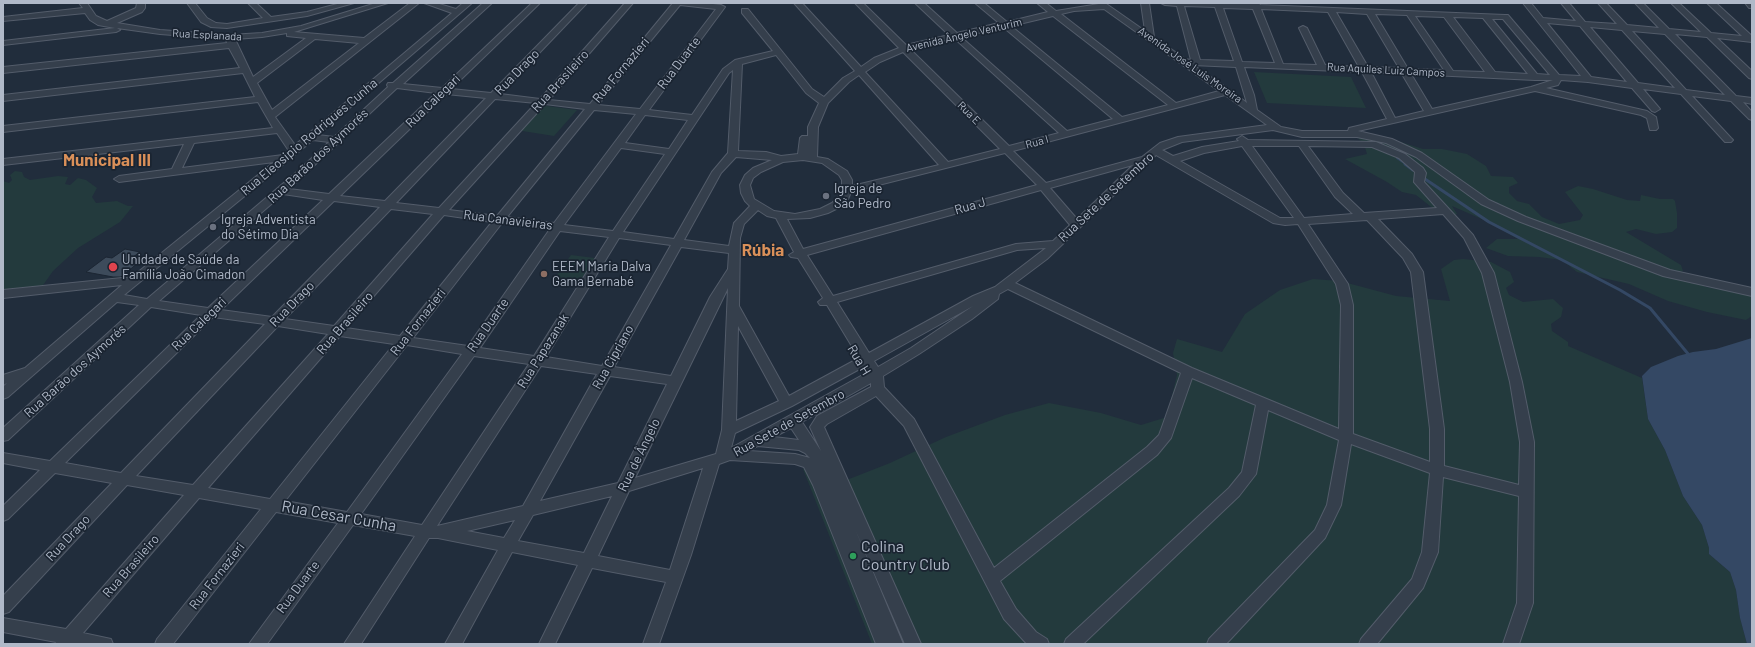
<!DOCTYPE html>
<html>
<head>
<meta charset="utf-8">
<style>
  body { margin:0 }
  #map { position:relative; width:1755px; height:647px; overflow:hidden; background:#212d3c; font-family:Barlow,sans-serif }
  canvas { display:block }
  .frame { position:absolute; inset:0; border:4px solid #b0b9c8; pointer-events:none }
</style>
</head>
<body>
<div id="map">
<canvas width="1755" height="647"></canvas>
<div class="frame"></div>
</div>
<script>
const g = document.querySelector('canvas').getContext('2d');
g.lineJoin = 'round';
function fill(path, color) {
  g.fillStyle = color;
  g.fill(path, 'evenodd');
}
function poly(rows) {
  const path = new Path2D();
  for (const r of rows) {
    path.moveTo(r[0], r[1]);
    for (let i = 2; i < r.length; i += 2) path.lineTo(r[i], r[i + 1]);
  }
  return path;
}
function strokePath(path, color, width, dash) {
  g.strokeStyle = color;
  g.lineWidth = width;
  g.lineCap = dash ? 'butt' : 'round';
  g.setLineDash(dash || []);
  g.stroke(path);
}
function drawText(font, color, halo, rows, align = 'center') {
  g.font = font + ' Barlow,sans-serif';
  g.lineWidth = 3.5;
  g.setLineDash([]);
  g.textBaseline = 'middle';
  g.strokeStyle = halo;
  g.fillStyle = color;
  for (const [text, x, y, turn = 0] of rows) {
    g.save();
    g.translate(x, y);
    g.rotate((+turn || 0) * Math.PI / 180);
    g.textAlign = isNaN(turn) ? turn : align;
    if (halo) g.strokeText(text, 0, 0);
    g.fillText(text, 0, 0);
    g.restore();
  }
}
fill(poly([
  [1254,72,1351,77,1366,108,1267,103],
  [539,105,577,110,554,136,516,130],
  [1359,134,1388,138,1423,149,1442,149,1467,154,1486,166,1491,176,1513,177,1518,183,1509,187,1509,193,1517,201,1529,204,1542,217,1559,224,1580,220,1583,215,1565,192,1578,186,1593,189,1627,200,1640,201,1641,195,1660,199,1673,199,1675,201,1677,213,1677,228,1672,232,1656,234,1636,229,1626,232,1681,265,1683,271,1677,274,1706,287,1752,295,1752,316,1746,320,1707,312,1668,301,1629,284,1577,272,1562,260,1539,257,1508,256,1486,248,1497,239,1518,239,1493,224,1452,206,1457,214,1451,217,1439,213,1416,195,1402,192,1387,182,1345,159,1367,154,1364,144,1358,138],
  [15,171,22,172,24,177,30,180,58,176,68,177,65,184,70,185,78,178,86,180,97,188,92,197,96,203,117,201,128,206,133,206,120,222,78,248,53,271,41,288,3,296,3,181,9,183,12,180,10,175],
  [571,255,595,258,577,286,552,282],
  [1463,259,1491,262,1510,272,1514,282,1506,288,1509,295,1523,302,1553,299,1563,308,1561,317,1551,324,1552,331,1568,342,1568,346,1642,378,1648,419,1665,450,1683,496,1702,525,1709,548,1709,554,1730,572,1736,590,1740,618,1747,644,872,644,803,469,829,467,839,483,890,463,946,437,1005,415,1049,403,1101,413,1141,425,1167,417,1177,375,1173,353,1177,339,1222,352,1245,314,1280,290,1313,279,1340,281,1396,296,1450,301,1441,269,1454,260]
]), '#233a3d');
fill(poly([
  [1752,338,1752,644,1747,644,1740,618,1736,590,1730,572,1709,554,1709,548,1702,525,1683,496,1665,450,1648,419,1642,376,1651,367,1678,356,1693,352,1716,349]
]), '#344864');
strokePath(poly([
  [1397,158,1407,165]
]), '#344864', 2);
strokePath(poly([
  [1405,164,1413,170],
  [1422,177,1489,222,1620,290,1650,308,1689,355]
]), '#344864', 3);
const building = poly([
  [125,249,140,252,129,260,139,262,121,277,113,277,86,272,106,257,112,258,125,249]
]);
fill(building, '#3d4b5b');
strokePath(building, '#1c2633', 1);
const minor = poly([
  [79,3,87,3,96,16,107,21,136,8,137,3,145,3,145,8,142,12,117,23,160,30,230,35,262,33,301,26,376,3,388,3,294,32,364,38,410,3,419,3,275,117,295,145,452,13,424,3,436,3,456,9,463,3,472,3,318,135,334,137,388,87,387,85,388,83,393,83,483,3,492,3,403,84,442,88,532,3,540,3,451,89,491,93,579,3,587,3,500,94,540,99,625,3,633,3,549,100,590,104,673,3,705,3,721,5,725,7,649,110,692,115,723,69,735,60,773,51,742,13,742,9,748,9,812,89,824,97,843,78,855,71,794,3,802,3,861,67,874,58,899,48,855,3,863,3,906,45,949,35,915,3,924,3,957,33,999,23,975,3,984,3,1007,22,1048,12,1037,3,1046,3,1056,11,1105,3,1145,31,1141,3,1149,3,1154,37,1185,59,1191,60,1177,6,1165,5,1161,3,1259,3,1260,5,1505,15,1508,15,1559,75,1581,76,1523,3,1531,3,1543,18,1576,21,1561,3,1569,3,1585,22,1617,24,1598,3,1606,3,1627,25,1659,28,1635,3,1643,3,1669,29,1701,32,1671,3,1679,3,1711,33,1742,36,1707,3,1716,3,1752,36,1752,42,1717,38,1752,71,1752,79,1749,78,1707,37,1675,34,1736,96,1752,98,1752,104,1743,102,1752,112,1752,120,1749,119,1731,101,1692,96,1731,138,1733,140,1731,142,1725,142,1681,94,1643,89,1660,109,1655,112,1652,111,1632,88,1588,82,1561,80,1558,85,1546,88,1647,111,1656,117,1658,128,1656,130,1650,130,1647,118,1641,115,1535,91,1358,131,1392,139,1422,153,1489,200,1526,217,1670,270,1752,288,1752,296,1663,276,1518,221,1481,204,1416,157,1386,143,1357,137,1302,137,1273,130,1182,142,1162,150,1173,156,1202,147,1239,141,1237,139,1242,136,1248,140,1376,142,1405,154,1423,168,1426,173,1424,182,1473,235,1494,273,1522,382,1534,442,1533,603,1519,644,1503,644,1517,603,1519,496,1443,477,1438,552,1423,588,1377,644,1359,644,1361,639,1412,579,1422,552,1430,473,1351,444,1341,505,1325,538,1226,644,1207,644,1209,639,1315,530,1327,505,1339,440,1268,410,1256,474,1239,496,1083,644,1064,644,1066,639,1229,488,1242,472,1256,405,1192,378,1171,438,1157,455,1000,581,1016,609,1036,632,1047,639,1049,644,1027,644,1004,619,904,426,876,396,827,424,824,427,921,644,905,644,855,529,903,644,876,644,813,485,804,467,795,464,730,460,719,464,691,555,659,644,643,644,666,582,592,568,555,644,539,644,578,565,512,552,462,644,445,644,498,550,438,538,429,538,361,644,344,644,415,536,353,525,267,644,249,644,338,523,276,512,173,644,155,644,157,639,261,509,199,498,83,633,111,639,113,644,55,644,56,642,3,632,3,618,66,629,184,495,127,485,9,612,3,614,3,596,112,483,55,473,8,519,3,521,3,506,40,470,3,463,3,453,50,461,201,315,151,307,8,440,3,441,3,428,139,305,117,302,8,397,3,399,3,387,7,383,3,385,3,375,25,368,122,285,3,298,3,290,132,277,274,162,119,182,114,179,119,176,172,169,184,144,3,165,3,159,273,128,258,102,3,132,3,126,255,97,243,73,3,101,3,95,240,68,229,48,3,73,3,67,227,43,226,39,160,34,117,28,120,30,116,32,3,45,3,41,115,28,98,25,90,20,85,13,3,21,3,17,83,8,79,3],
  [680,5,716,9,640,109,598,105,680,5],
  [1184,6,1215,7,1234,61,1200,60,1184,6],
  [1223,8,1253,9,1275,63,1242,62,1223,8],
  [1104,9,1219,91,1176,103,1061,14,1074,11,1104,9],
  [1261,9,1328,12,1359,67,1325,65,1307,28,1303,26,1299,28,1317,65,1283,64,1261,9],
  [1336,12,1367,14,1399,68,1368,67,1336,12],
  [1375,14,1407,15,1444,70,1408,69,1375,14],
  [1053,16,1168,105,1122,117,1011,26,1053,16],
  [1415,16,1444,17,1485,72,1453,71,1415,16],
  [1453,17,1483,18,1528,74,1495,72,1453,17],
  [1492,19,1503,19,1550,75,1537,74,1492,19],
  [1547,23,1580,26,1627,82,1591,77,1547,23],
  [1003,27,1113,119,1067,131,961,37,1003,27],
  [1590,27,1622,30,1675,88,1638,83,1590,27],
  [1632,31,1665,34,1725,95,1686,90,1632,31],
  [287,33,287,36,306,38,253,77,235,39,262,37,287,33],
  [954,38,1059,133,1009,146,910,49,954,38],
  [315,39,359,43,272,110,257,83,315,39],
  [903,52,1000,149,948,162,865,72,880,62,903,52],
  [776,55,806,93,819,103,808,127,808,136,802,136,800,138,798,154,781,156,766,152,738,151,742,64,776,55],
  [1193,65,1236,67,1247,103,1230,90,1193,65],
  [1244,67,1362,72,1387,119,1349,128,1348,131,1302,131,1281,127,1257,110,1254,95,1244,67],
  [733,70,728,153,712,172,674,239,623,232,729,73,733,70],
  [1371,72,1402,74,1424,111,1395,118,1371,72],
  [1411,74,1535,80,1553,80,1531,87,1432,109,1411,74],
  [859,75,939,165,852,186,852,180,847,171,828,159,817,157,818,127,828,103,849,82,859,75],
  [397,88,436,93,329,194,289,189,397,88],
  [446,94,486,98,385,201,340,196,446,94],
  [1225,95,1267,125,1178,137,1160,143,1142,157,1046,183,1013,151,1225,95],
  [495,99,536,103,439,208,396,203,495,99],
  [545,104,585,109,497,216,449,210,545,104],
  [594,110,636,114,554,223,507,217,594,110],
  [645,115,688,120,669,149,625,143,645,115],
  [277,133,289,151,283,155,182,168,194,143,277,133],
  [313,140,329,142,299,170,147,299,124,295,313,140],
  [1242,146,1294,218,1280,218,1180,161,1204,153,1242,146],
  [1252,146,1299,146,1335,197,1353,214,1304,218,1252,146],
  [1308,146,1372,147,1399,158,1415,172,1414,182,1437,208,1364,213,1343,193,1308,146],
  [621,148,665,154,613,231,564,225,621,148],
  [1005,153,1037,185,803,249,787,219,810,218,828,213,840,207,848,199,851,192,1005,153],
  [1156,155,1273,223,1285,225,1298,224,1336,284,1341,305,1339,429,1192,368,1015,283,1047,259,1156,155],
  [736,157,772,160,753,168,745,175,740,185,741,193,745,201,750,206,734,223,729,246,684,240,721,173,736,157],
  [803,160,822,163,839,175,842,180,842,190,839,196,832,203,820,209,795,214,774,211,754,199,750,185,753,178,761,172,783,162,803,160],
  [1133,165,1077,219,1050,188,1133,165],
  [1041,190,1070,225,1053,241,1016,244,833,296,807,255,1041,190],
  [283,194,323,200,208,308,159,301,283,194],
  [334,201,380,207,272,317,221,310,334,201],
  [391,209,433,214,334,326,285,319,391,209],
  [758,210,767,216,776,218,794,252,789,255,791,257,798,258,823,298,818,302,820,305,827,305,859,358,789,396,739,306,740,238,744,224,758,210],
  [1443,214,1464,238,1482,273,1510,382,1520,442,1519,485,1444,466,1444,429,1423,272,1412,254,1378,219,1443,214],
  [444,215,492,222,400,336,346,328,444,215],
  [1367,220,1403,258,1411,272,1430,429,1430,462,1353,434,1353,305,1348,284,1308,224,1367,220],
  [502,223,550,229,468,346,413,338,502,223],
  [560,231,609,237,534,356,480,348,560,231],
  [619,238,671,245,602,366,546,357,619,238],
  [681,247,729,253,728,269,710,297,671,376,614,367,681,247],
  [1046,248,995,287,973,296,869,353,837,302,1017,250,1046,248],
  [728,288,722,430,716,454,635,478,728,288],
  [1008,289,1181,373,1162,427,1159,435,1147,447,994,568,914,419,884,387,883,376,919,354,972,319,998,299,999,294,1008,289],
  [973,306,911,348,878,367,874,361,973,306],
  [213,317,265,324,121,473,65,463,213,317],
  [278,326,328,334,193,485,136,476,278,326],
  [738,326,779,401,736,421,738,326],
  [340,336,394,344,270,499,208,488,340,336],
  [407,345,462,354,347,512,285,501,407,345],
  [474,356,529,364,422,525,361,514,474,356],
  [541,366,597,374,523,506,437,526,541,366],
  [865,366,868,372,731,448,735,433,792,406,865,366],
  [610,376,667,384,618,483,540,501,610,376],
  [871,383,871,387,817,416,810,427,821,451,802,422,871,383],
  [791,428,799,440,774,437,791,428],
  [758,446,799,450,805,453,810,458,795,454,749,451,758,446],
  [703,468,670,570,598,556,629,491,703,468],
  [612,496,584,553,518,541,533,515,612,496],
  [515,520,504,538,467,531,515,520],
  [187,3,195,3,207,18,216,23,227,24,263,18,248,3,256,3,271,17,307,12,341,3,354,3,307,16,227,28,211,27,201,22,187,3],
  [1745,3,1752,3,1752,8,1749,8,1745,3]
]);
strokePath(minor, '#535c6a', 2);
fill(minor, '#353f4c');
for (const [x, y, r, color] of [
  [826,196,4,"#6b7280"],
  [213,227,4,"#6b7280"],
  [113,267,5,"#e0444e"],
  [544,274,4,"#8d6e63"],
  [853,556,4,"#2e9e5b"]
]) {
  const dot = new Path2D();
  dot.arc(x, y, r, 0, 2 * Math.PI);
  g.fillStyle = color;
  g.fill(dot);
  strokePath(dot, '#1a2431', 1.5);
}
drawText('11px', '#b0b9c8', '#1a2431', [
  ["Rua Esplanada",207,35,3],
  ["Avenida Ângelo Venturim",964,35,-13],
  ["Avenida José Luis Moreira",1190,65,35],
  ["Rua Aquiles Luiz Campos",1386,70,3],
  ["Rua E",969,113,45],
  ["Rua I",1037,142,-16]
]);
drawText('13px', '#b0b9c8', '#1a2431', [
  ["Rua Duarte",679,63,-53],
  ["Rua Fornazieri",621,70,-50],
  ["Rua Drago",517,72,-46],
  ["Rua Brasileiro",560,81,-48],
  ["Rua Calegari",433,101,-44],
  ["Rua Eleosipio Rodrigues Cunha",309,137,-40],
  ["Rua Barão dos Aymorés",318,156,-43],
  ["Rua Sete de Setembro",1106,197,-43],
  ["Rua J",970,206,-16],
  ["Rua Canavieiras",508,220,7],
  ["Rua Drago",292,304,-46],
  ["Rua Fornazieri",418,322,-52],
  ["Rua Brasileiro",345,323,-49],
  ["Rua Calegari",199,324,-44],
  ["Rua Duarte",488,325,-55],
  ["Rua Papazanak",543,351,-58],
  ["Rua Cipriano",613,357,-61],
  ["Rua H",859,360,59],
  ["Rua Barão dos Aymorés",75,371,-42],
  ["Rua Sete de Setembro",789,423,-29],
  ["Rua de Ângelo",639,455,-64],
  ["Rua Drago",68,538,-47],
  ["Rua Brasileiro",131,566,-49],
  ["Rua Fornazieri",217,576,-52],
  ["Rua Duarte",298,587,-53]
]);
drawText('13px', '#b0b9c8', '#1a2431', [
  ["Igreja de",834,189],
  ["São Pedro",834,204],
  ["Igreja Adventista",221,220],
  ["do Sétimo Dia",221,235],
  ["Unidade de Saúde da",122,260],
  ["Família João Cimadon",122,275],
  ["EEEM Maria Dalva",552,267],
  ["Gama Bernabé",552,282]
], 'left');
drawText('16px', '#b0b9c8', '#1a2431', [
  ["Rua Cesar Cunha",339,516,10]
]);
drawText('16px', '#b0b9c8', '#1a2431', [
  ["Colina",861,547],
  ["Country Club",861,565]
], 'left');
drawText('bold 17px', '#da9059', '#1a2431', [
  ["Municipal III",107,160],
  ["Rúbia",763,250]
]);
</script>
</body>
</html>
